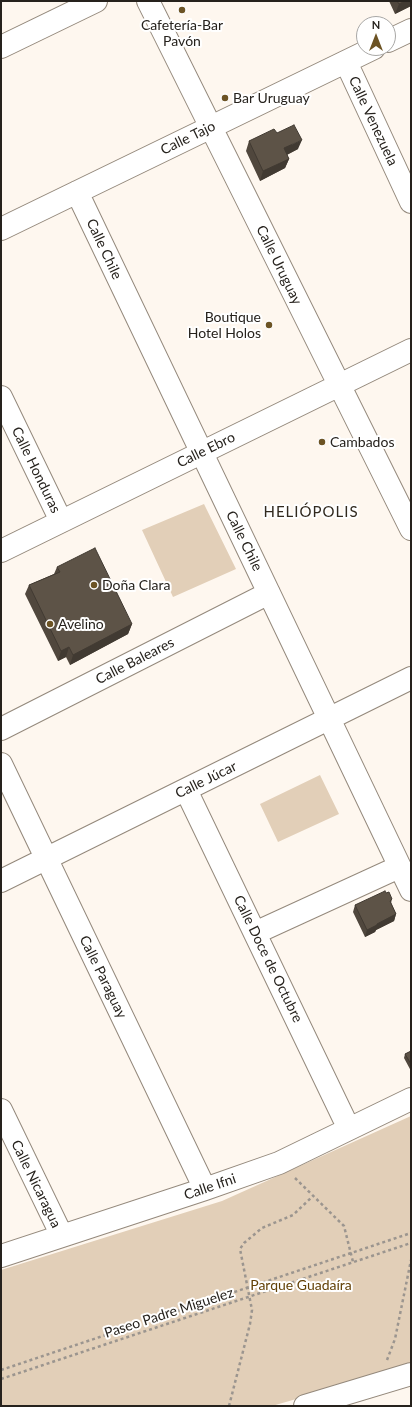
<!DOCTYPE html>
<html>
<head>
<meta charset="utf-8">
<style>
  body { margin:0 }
  #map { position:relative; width:412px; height:1407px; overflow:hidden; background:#fef7ef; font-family:Lato,sans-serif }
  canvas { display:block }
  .frame { position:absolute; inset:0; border:2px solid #26221d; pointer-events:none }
  .north { position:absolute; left:356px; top:16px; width:40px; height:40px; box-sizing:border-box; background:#fff; border:1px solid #a8a7a5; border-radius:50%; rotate:0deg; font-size:11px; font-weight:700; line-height:16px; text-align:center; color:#26221d }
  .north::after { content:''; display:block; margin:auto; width:14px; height:18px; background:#6c5324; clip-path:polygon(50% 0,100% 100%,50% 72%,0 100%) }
</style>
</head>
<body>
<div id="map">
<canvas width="412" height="1407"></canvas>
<div class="frame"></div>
<div class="north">N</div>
</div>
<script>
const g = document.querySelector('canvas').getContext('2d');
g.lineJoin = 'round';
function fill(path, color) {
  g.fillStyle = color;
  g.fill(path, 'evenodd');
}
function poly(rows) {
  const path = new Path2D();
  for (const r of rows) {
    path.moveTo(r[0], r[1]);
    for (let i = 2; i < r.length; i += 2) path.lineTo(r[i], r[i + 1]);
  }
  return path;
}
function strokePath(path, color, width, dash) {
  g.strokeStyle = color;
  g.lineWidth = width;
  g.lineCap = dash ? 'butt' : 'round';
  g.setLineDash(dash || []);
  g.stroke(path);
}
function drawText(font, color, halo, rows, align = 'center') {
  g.font = font + ' Lato,sans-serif';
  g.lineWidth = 4;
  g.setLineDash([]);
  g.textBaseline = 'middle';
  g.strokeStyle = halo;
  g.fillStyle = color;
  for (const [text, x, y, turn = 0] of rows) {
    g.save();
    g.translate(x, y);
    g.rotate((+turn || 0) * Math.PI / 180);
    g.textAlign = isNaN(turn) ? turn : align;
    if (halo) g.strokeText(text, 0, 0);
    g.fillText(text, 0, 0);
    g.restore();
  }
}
fill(poly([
  [204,504,236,569,173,597,142,530],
  [320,775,339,814,278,842,260,804],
  [411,1116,411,1364,407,1367,272,1406,1,1406,1,1270,222,1201]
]), '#e2cfb8');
const minor = poly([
  [148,1,411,529],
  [388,41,411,30],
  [1,47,96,1],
  [346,62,411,202],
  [77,192,411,890],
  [1,229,374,48],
  [1,397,61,521],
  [1,551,411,350],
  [1,729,269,593],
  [1,764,205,1189],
  [186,790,349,1129],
  [1,881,411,678],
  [255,933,399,867],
  [1,1110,62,1236],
  [1,1256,205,1189,279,1163,411,1099],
  [305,1406,411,1374]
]);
strokePath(minor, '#94897c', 24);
strokePath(poly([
  [295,1178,344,1226,353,1262],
  [387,1360,395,1339,411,1260],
  [1,1370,411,1233],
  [1,1379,411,1243],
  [229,1406,250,1324,252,1310,240,1249,244,1243,262,1228,293,1215,313,1196]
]), '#9b958f', 2.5, [3, 3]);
strokePath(minor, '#fff', 22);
fill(poly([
  [389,1,411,1,411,6,395,14],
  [277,133,298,149,287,155,289,159,285,168,260,181,246,151,249,141],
  [57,567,132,624,128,634,70,665,66,657,58,661,25,594,29,585,54,574],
  [386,893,392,899,391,903,396,914,394,921,376,930,375,932,365,937,353,912,355,905],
  [411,1051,411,1071,404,1058,405,1054]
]), '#50473d');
fill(poly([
  [405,1,411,1,411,6,395,14,399,4],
  [302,140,298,149,280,158,284,148],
  [289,159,285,168,260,181,263,171],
  [132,624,128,634,70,665,73,655],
  [69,647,66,657,58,661,61,651],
  [396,914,394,921,376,930,375,932,365,937,367,930,377,924]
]), '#413a32');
const building = poly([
  [397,1,405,1,399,4,397,1],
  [294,125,302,140,284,148,289,159,263,171,249,141,274,129,277,133,294,125],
  [95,548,132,624,73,655,69,647,61,651,29,585,60,572,57,567,95,548],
  [385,891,386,893,389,892,392,899,390,901,396,914,377,924,377,925,367,930,355,905,385,891],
  [411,1051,411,1064,405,1054,411,1051]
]);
fill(building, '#5d5347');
strokePath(building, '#413a32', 1);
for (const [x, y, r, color] of [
  [182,10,4,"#6c5324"],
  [225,98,4,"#6c5324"],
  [269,325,4,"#6c5324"],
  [322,442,4,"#6c5324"],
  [94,585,4,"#6c5324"],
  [50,624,4,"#6c5324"]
]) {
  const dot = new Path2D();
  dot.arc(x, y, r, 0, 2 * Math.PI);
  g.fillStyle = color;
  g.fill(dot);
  strokePath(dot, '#fff', 1.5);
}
drawText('14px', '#26221d', '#fff', [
  ["Cafetería-Bar",182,25,"center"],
  ["Pavón",182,41,"center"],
  ["Bar Uruguay",233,98],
  ["Boutique",261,317,"right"],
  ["Hotel Holos",261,333,"right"],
  ["Cambados",330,442],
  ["Doña Clara",102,585],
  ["Avelino",58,624]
], 'left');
drawText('14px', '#26221d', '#fff', [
  ["Calle Venezuela",373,121,65],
  ["Calle Tajo",188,138,-26],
  ["Calle Chile",104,249,65],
  ["Calle Uruguay",279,265,64],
  ["Calle Ebro",206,450,-26],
  ["Calle Honduras",36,470,64],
  ["Calle Chile",244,541,64],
  ["Calle Baleares",135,661,-27],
  ["Calle Júcar",206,780,-26],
  ["Calle Doce de Octubre",268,959,64],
  ["Calle Paraguay",103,977,64],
  ["Calle Nicaragua",36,1184,64],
  ["Calle Ifni",210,1187,-19],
  ["Paseo Padre Miguelez",169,1313,-18]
]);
drawText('14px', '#634107', '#fff', [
  ["Parque Guadaíra",301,1285]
]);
g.letterSpacing = '1px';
drawText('15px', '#322a1f', '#fff', [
  ["HELIÓPOLIS",311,512]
]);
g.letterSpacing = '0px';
</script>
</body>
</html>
